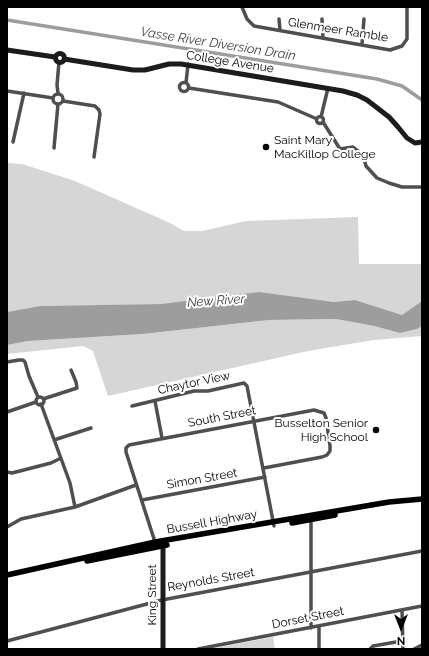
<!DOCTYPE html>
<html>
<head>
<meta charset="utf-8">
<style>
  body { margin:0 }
  #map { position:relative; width:429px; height:656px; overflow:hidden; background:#fff; font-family:Raleway,sans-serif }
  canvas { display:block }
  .frame { position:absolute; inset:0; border:8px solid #000; pointer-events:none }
  .north { position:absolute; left:381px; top:608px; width:40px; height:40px; -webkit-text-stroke:3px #fff; paint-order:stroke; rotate:180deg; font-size:11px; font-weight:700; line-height:16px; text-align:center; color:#000 }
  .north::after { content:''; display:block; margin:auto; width:14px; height:18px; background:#000; clip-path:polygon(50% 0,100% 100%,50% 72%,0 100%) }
</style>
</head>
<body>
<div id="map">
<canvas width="429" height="656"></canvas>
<div class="frame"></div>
<div class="north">N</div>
</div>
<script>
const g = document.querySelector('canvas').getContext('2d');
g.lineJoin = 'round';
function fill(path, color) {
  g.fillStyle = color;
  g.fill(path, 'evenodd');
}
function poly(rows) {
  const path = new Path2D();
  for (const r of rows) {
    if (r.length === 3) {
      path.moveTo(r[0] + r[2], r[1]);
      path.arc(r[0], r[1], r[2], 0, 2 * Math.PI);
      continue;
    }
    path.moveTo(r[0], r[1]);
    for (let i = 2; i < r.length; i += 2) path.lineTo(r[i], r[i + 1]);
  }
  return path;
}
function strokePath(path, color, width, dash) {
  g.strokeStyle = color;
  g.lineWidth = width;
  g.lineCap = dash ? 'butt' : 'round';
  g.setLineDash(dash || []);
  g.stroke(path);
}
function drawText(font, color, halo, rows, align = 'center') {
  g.font = font + ' Raleway,sans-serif';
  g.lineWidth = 4;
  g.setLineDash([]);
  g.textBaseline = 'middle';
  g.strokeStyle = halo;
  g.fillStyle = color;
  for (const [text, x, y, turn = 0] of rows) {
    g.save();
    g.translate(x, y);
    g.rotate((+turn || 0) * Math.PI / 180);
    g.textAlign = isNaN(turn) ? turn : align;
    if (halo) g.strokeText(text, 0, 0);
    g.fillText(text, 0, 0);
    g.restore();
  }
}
fill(poly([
  [7,163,22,164,75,181,170,223,184,231,202,231,246,221,358,217,359,264,422,264,422,301,402,315,355,300,333,302,40,306,7,312],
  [336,319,374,326,400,333,417,329,422,326,422,336,374,340,308,351,108,396,93,351,83,346,7,354,7,345,28,341,143,334,269,320],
  [273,637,275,649,209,649]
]), '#d6d6d6');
fill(poly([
  [259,292,333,302,355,300,402,315,422,301,422,326,417,329,400,333,374,326,336,319,269,320,143,334,28,341,7,345,7,312,40,306,162,304]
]), '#9d9d9d');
strokePath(poly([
  [7,20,377,79,402,86,422,100]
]), '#9d9d9d', 3.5);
strokePath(poly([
  [242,7,247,19,254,26,390,50,402,46,407,39,407,7],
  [279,19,280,30],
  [322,19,323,38],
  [362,44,364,19],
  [184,87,4.5],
  [186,83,188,64],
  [189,88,278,102,317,119],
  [7,91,53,98],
  [58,93,57,85,59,62],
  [58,99,5],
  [63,101,95,106,99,110,100,114,94,157],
  [320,120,3.5],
  [321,117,328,88],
  [323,122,340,149,353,147,363,155,366,166,377,178,389,183,402,187,422,187],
  [13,142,24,93],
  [54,148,58,104],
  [7,362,19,360,23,360,25,362,29,376,38,397],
  [40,401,4],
  [43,399,77,388,76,382,71,370],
  [155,401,162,438],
  [41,404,70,483,75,507],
  [132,406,194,391,208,391,244,383,247,386,274,526],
  [7,412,36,402],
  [54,440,91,428],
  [7,472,12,473,51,463,61,458],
  [142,500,265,477],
  [311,519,311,628],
  [7,527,21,519,75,507,136,485],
  [155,542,126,452,126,448,129,445,314,410,324,413,326,418,330,446,330,451,327,455,322,457,264,468],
  [402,610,403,649],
  [319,626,319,649],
  [7,641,162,600,422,551],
  [198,649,422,606],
  [370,649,373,646,402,641],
  [414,649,422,645]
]), '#4f4f4f', 3.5);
strokePath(poly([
  [7,50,55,57],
  [60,58,4.5],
  [64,59,133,70,145,70,169,64,181,64,343,91,357,95,367,100,389,117,398,127,407,138,415,143,422,142],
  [163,649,163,543]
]), '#1c1c1c', 5);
strokePath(poly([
  [292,523,335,515],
  [87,561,167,545],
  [7,575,155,542,389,502,422,499]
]), '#000', 5.5);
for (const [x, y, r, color] of [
  [266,147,4,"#000"],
  [376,430,4,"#000"]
]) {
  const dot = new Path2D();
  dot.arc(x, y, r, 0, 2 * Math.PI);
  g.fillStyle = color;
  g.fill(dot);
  strokePath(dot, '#fff', 1.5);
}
drawText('12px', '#000', '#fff', [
  ["Glenmeer Ramble",338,30,9],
  ["College Avenue",230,62,9],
  ["Chaytor View",194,383,-12],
  ["South Street",222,417,-11],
  ["Simon Street",202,479,-10],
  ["Bussell Highway",212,522,-10],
  ["Reynolds Street",211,580,-10],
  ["King Street",152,595,-90],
  ["Dorset Street",308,618,-11]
]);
drawText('12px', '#000', '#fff', [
  ["Saint Mary",274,140],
  ["MacKillop College",274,154],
  ["Busselton Senior",368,423,"right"],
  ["High School",368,437,"right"]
], 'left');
drawText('italic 13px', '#3e3e3e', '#fff', [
  ["Vasse River Diversion Drain",218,44,9],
  ["New River",216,301,-4]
]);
</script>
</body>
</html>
